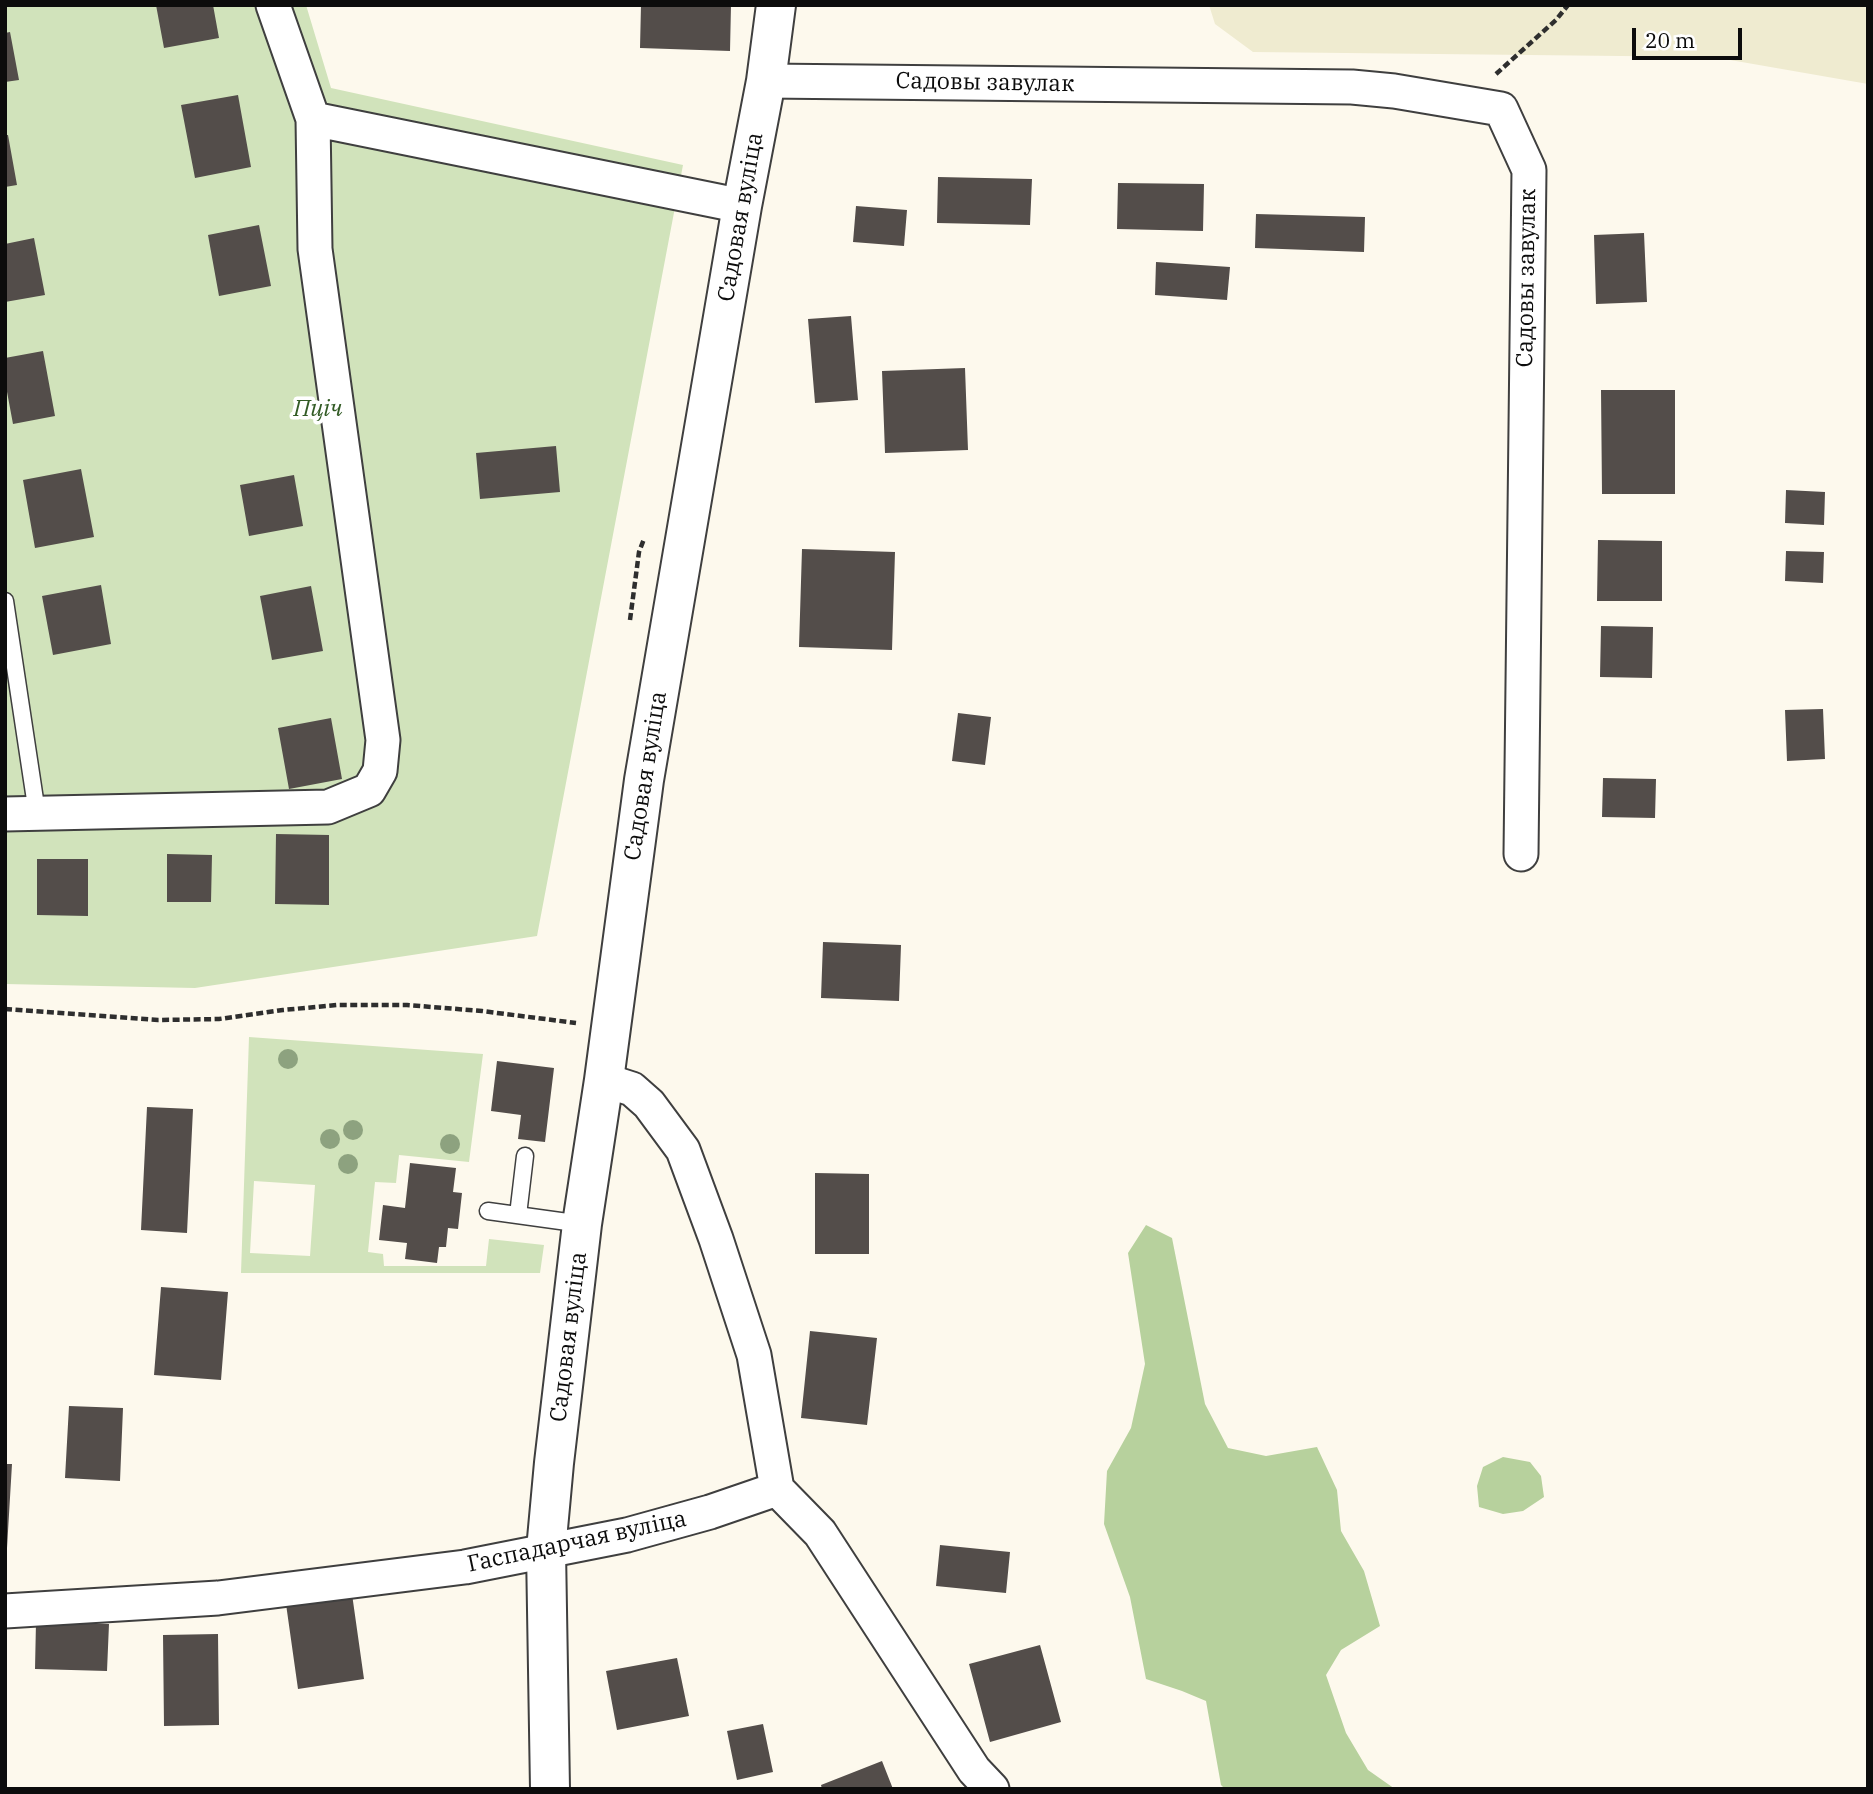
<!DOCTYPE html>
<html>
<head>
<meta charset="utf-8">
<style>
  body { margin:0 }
  #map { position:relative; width:1873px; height:1794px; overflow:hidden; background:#fdf9ed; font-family:"IBM Plex Serif",serif }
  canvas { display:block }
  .frame { position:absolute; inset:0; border:7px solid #0c0c0c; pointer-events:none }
  .scale { position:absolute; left:1632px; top:28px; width:110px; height:32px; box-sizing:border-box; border:4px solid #0c0c0c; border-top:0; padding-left:9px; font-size:21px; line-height:24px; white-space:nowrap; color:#0c0c0c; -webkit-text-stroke:5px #fff; paint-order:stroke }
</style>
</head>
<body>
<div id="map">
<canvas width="1873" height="1794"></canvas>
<div class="frame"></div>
<div class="scale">20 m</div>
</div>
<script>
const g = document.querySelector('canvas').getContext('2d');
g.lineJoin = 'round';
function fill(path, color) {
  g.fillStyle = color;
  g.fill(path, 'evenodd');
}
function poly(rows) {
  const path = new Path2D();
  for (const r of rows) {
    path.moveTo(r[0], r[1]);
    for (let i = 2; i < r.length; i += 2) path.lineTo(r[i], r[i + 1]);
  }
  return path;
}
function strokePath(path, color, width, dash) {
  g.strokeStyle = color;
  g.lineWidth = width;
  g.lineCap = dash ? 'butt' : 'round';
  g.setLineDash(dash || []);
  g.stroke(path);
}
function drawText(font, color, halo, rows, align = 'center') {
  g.font = font + ' "IBM Plex Serif",serif';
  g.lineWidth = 7;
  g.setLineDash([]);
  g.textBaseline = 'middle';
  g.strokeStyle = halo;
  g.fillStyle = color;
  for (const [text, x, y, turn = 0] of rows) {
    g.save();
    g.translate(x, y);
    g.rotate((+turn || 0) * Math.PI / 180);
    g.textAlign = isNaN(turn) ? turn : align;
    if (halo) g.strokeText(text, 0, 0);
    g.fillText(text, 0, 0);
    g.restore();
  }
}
fill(poly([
  [1209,5,1868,5,1868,84,1713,57,1253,52,1215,24]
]), '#efebd0');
fill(poly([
  [5,5,306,5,331,88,683,165,537,936,195,988,5,984],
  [249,1037,483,1054,469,1162,399,1155,396,1183,375,1182,368,1252,383,1254,384,1266,486,1266,489,1239,544,1245,540,1273,241,1273],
  [254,1181,315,1185,310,1256,250,1253]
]), '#d1e3bb');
fill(poly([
  [1146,1225,1172,1238,1205,1404,1228,1448,1266,1456,1317,1447,1337,1490,1341,1531,1364,1571,1380,1626,1341,1650,1326,1675,1346,1733,1368,1770,1395,1789,1225,1789,1221,1785,1206,1701,1182,1691,1146,1679,1130,1597,1104,1524,1107,1471,1131,1428,1145,1364,1128,1253],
  [1503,1457,1530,1462,1541,1476,1544,1497,1523,1511,1503,1514,1479,1507,1477,1486,1483,1467]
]), '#b7d19d');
fill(poly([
  [156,5,213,5,219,38,164,48],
  [641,5,731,5,730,51,640,48],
  [10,32,19,80,5,82,5,33],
  [238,95,251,167,195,178,181,105],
  [5,135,8,135,17,185,5,187],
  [938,177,1032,179,1030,225,937,223],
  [1118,183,1204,184,1203,231,1117,229],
  [856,206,907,210,904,246,853,242],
  [1256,214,1365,217,1364,252,1255,248],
  [259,225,271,286,219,296,208,235],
  [1644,233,1647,302,1596,304,1594,235],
  [34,238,45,295,5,302,5,244],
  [1156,262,1230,267,1227,300,1155,295],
  [851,316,858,400,815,403,808,319],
  [43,351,55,416,13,424,5,381,5,358],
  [965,368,968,450,885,453,882,371],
  [1601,390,1675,390,1675,494,1602,494],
  [556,446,560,492,480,499,476,453],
  [81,469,94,537,35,548,23,480],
  [294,475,303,526,249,536,240,485],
  [1786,490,1825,492,1824,525,1785,523],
  [1598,540,1662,541,1662,601,1597,601],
  [802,549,895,552,892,650,799,647],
  [1786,551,1824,552,1823,583,1785,581],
  [101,585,111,644,53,655,42,596],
  [311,586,323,651,272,660,260,596],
  [1601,626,1653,627,1652,678,1600,677],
  [1823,709,1825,759,1787,761,1785,710],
  [958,713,991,717,985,765,952,761],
  [331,718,342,779,289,789,278,728],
  [1603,778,1656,779,1655,818,1602,817],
  [276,834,329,835,329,905,275,904],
  [167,854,212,855,211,902,167,902],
  [37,859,88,859,88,916,37,915],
  [823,942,901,945,899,1001,821,998],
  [497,1061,554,1068,545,1142,518,1139,521,1115,491,1111],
  [147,1107,193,1109,187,1233,141,1230],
  [410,1163,456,1168,453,1192,462,1193,458,1229,448,1228,446,1247,439,1247,437,1263,405,1259,407,1243,379,1240,383,1205,405,1208],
  [815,1173,869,1174,869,1254,815,1254],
  [161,1287,228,1292,221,1380,154,1375],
  [810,1331,877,1338,867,1425,801,1418],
  [69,1406,123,1408,120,1481,65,1478],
  [5,1464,12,1464,7,1548,5,1548],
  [940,1545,1010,1552,1006,1593,936,1586],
  [352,1594,364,1679,298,1689,286,1604],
  [36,1622,109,1624,107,1671,35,1669],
  [218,1634,219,1725,164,1726,163,1635],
  [1040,1645,1061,1722,990,1742,969,1664],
  [677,1658,689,1716,617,1730,606,1671],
  [763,1724,773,1772,737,1780,727,1731],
  [882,1761,893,1789,822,1789,821,1785]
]), '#534d4a');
const service = poly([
  [5,601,37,813],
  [488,1211,582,1224],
  [518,1215,525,1156]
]);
const minor = poly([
  [766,81,1352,87,1394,91,1501,109,1529,170,1521,854],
  [313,119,742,206],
  [5,814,328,807,369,790,380,771,383,740,315,249,313,119,273,5],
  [604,1080,632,1089,649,1104,683,1150,716,1239,754,1355,777,1489],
  [5,1611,218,1598,465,1567,627,1535,710,1512,777,1489,820,1533,974,1770,992,1789]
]);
const tertiary = poly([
  [550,1789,546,1550,554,1463,582,1224,604,1080,644,780,742,206,766,81,776,5]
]);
strokePath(service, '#3f3f3f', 19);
strokePath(minor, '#3f3f3f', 37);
strokePath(tertiary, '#3f3f3f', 42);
strokePath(poly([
  [1496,74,1556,20,1568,5],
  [630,620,639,552,644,539],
  [5,1009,158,1020,219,1019,283,1010,337,1005,407,1005,482,1011,576,1023]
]), '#2e2e2e', 4.5, [7, 3.5]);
strokePath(service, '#fff', 16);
strokePath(minor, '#fff', 33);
strokePath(tertiary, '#fff', 38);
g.fillStyle = '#8da27f';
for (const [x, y] of [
  [288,1059],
  [353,1130],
  [330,1139],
  [450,1144],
  [348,1164]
]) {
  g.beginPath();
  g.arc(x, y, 10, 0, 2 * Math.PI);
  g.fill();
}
drawText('23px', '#0c0c0c', '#fff', [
  ["Садовы завулак",985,83,1],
  ["Садовая вуліца",741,217,-80],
  ["Садовы завулак",1527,278,-89],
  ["Садовая вуліца",646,776,-81],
  ["Садовая вуліца",569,1337,-83],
  ["Гаспадарчая вуліца",577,1542,-12]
]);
drawText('italic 23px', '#325b25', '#fff', [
  ["Пціч",318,409]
]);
</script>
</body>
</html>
